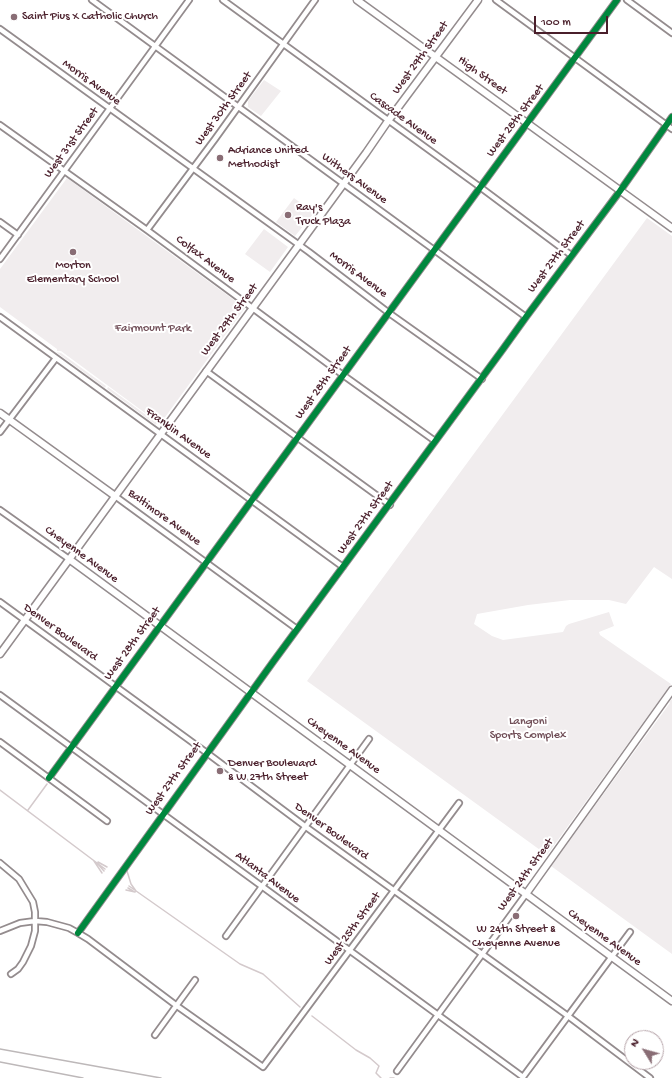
<!DOCTYPE html>
<html>
<head>
<meta charset="utf-8">
<style>
  body { margin:0 }
  #map { position:relative; width:672px; height:1078px; overflow:hidden; background:#fff; font-family:"Gochi Hand",sans-serif }
  canvas { display:block }
  .north { position:absolute; left:624px; top:1030px; width:40px; height:40px; box-sizing:border-box; background:#fff; border:1px solid #b7a5aa; border-radius:50%; rotate:307deg; font-size:11px; font-weight:700; line-height:16px; text-align:center; color:#4a1f2b }
  .north::after { content:''; display:block; margin:auto; width:14px; height:18px; background:#896d75; clip-path:polygon(50% 0,100% 100%,50% 72%,0 100%) }
  .scale { position:absolute; left:534px; top:16px; width:74px; height:18px; box-sizing:border-box; border:2px solid #4a1f2b; border-top:0; padding-left:5px; font-size:12px; line-height:14px; white-space:nowrap; color:#4a1f2b; -webkit-text-stroke:3px #fff; paint-order:stroke }
</style>
</head>
<body>
<div id="map">
<canvas width="672" height="1078"></canvas>
<div class="north">N</div>
<div class="scale">100 m</div>
</div>
<script>
const g = document.querySelector('canvas').getContext('2d');
g.lineJoin = 'round';
function fill(path, color) {
  g.fillStyle = color;
  g.fill(path, 'evenodd');
}
function poly(rows) {
  const path = new Path2D();
  for (const r of rows) {
    path.moveTo(r[0], r[1]);
    for (let i = 2; i < r.length; i += 2) path.lineTo(r[i], r[i + 1]);
  }
  return path;
}
function strokePath(path, color, width, dash) {
  g.strokeStyle = color;
  g.lineWidth = width;
  g.lineCap = dash ? 'butt' : 'round';
  g.setLineDash(dash || []);
  g.stroke(path);
}
function drawText(font, color, halo, rows, align = 'center') {
  g.font = font + ' "Gochi Hand",sans-serif';
  g.lineWidth = 4;
  g.setLineDash([]);
  g.textBaseline = 'middle';
  g.strokeStyle = halo;
  g.fillStyle = color;
  for (const [text, x, y, turn = 0] of rows) {
    g.save();
    g.translate(x, y);
    g.rotate((+turn || 0) * Math.PI / 180);
    g.textAlign = isNaN(turn) ? turn : align;
    if (halo) g.strokeText(text, 0, 0);
    g.fillText(text, 0, 0);
    g.restore();
  }
}
fill(poly([
  [264,80,281,91,261,116,248,107,248,101],
  [67,178,245,308,160,424,61,351,57,351,57,349,0,307,0,269],
  [294,198,314,213,295,236,276,222],
  [647,218,672,236,672,579,654,567,626,604,609,600,570,600,528,605,477,614,474,624,492,636,503,640,563,632,566,626,569,624,609,612,614,626,599,632,600,635,671,684,547,855,307,681],
  [264,229,288,247,270,272,245,254],
  [56,352,61,353,106,386,105,388],
  [108,387,157,423,156,425,107,389],
  [672,699,672,954,551,866,670,703,669,702]
]), '#f1edee');
strokePath(poly([
  [0,790,105,869],
  [28,810,47,784],
  [94,861,102,873],
  [98,862,107,867],
  [97,863,104,871],
  [127,871,131,884,136,891],
  [129,886,240,964,263,974,300,1007],
  [128,888,133,891],
  [126,890,135,892],
  [312,1016,356,1050,370,1058,379,1066,376,1073,381,1078],
  [390,1078,394,1078]
]), '#d4cacc', 1.5);
const street = poly([
  [92,0,526,317],
  [223,0,480,187,571,255],
  [496,0,672,129],
  [627,0,672,33],
  [0,29,309,252,389,313,482,379],
  [0,125,147,230,343,375,435,441],
  [0,222,18,235],
  [147,230,215,139,315,0],
  [0,259,189,0],
  [0,317,343,567],
  [206,371,390,505],
  [0,432,56,358],
  [115,496,297,629],
  [0,510,69,559],
  [0,602,207,753,306,827,568,1016,650,1078],
  [0,695,523,1077,630,932],
  [0,742,107,821],
  [49,778,617,0],
  [0,863,19,879,33,902,35,912,35,931,31,946,23,962,18,969,11,974],
  [0,931,20,923,35,921,47,922,69,928,78,933,88,939,177,1006,263,1067,459,803],
  [78,933,273,662,503,349,526,317,620,191,672,117],
  [226,936,369,739],
  [155,1035,195,980],
  [397,1071,526,894]
]);
const secondary = poly([
  [357,0,672,228],
  [0,413,115,496],
  [69,559,672,1001],
  [0,654,366,153,388,121,478,0],
  [526,894,672,690]
]);
strokePath(street, '#948c8e', 8);
strokePath(secondary, '#948c8e', 9);
strokePath(street, '#fff', 4.5);
strokePath(secondary, '#fff', 6);
strokePath(poly([
  [0,1049,161,1078],
  [0,1062,83,1078]
]), '#bdb8b9', 1.5);
strokePath(poly([
  [49,778,617,0],
  [78,933,273,662,503,349,526,317,620,191,672,117]
]), '#00873e', 6);
for (const [x, y, r, color] of [
  [14,17,4,"#896d75"],
  [220,158,4,"#896d75"],
  [288,215,4,"#896d75"],
  [73,252,4,"#896d75"],
  [220,771,4,"#896d75"],
  [516,916,4,"#896d75"]
]) {
  const dot = new Path2D();
  dot.arc(x, y, r, 0, 2 * Math.PI);
  g.fillStyle = color;
  g.fill(dot);
  strokePath(dot, '#fff', 1.5);
}
drawText('12px', '#4a1f2b', '#fff', [
  ["Saint Pius X Catholic Church",22,17],
  ["Adriance United",228,151],
  ["Methodist",228,165],
  ["Ray's",296,208],
  ["Truck Plaza",296,222],
  ["Morton",73,266,"center"],
  ["Elementary School",73,280,"center"],
  ["Denver Boulevard",228,764],
  ["& W 27th Street",228,778],
  ["W 24th Street &",516,930,"center"],
  ["Cheyenne Avenue",516,944,"center"]
], 'left');
drawText('12px', '#4a1f2b', '#fff', [
  ["West 29th Street",421,58,-54],
  ["High Street",482,76,36],
  ["Morris Avenue",91,83,36],
  ["West 30th Street",224,109,-54],
  ["Cascade Avenue",403,119,36],
  ["West 28th Street",516,121,-53],
  ["West 31st Street",72,143,-54],
  ["Withers Avenue",354,179,36],
  ["West 27th Street",557,257,-53],
  ["Colfax Avenue",205,260,37],
  ["Morris Avenue",358,275,37],
  ["West 29th Street",230,320,-53],
  ["West 28th Street",324,383,-54],
  ["Franklin Avenue",178,434,36],
  ["Baltimore Avenue",164,518,36],
  ["West 27th Street",366,518,-54],
  ["Cheyenne Avenue",81,555,36],
  ["Denver Boulevard",60,633,36],
  ["West 28th Street",133,644,-54],
  ["Cheyenne Avenue",343,746,36],
  ["West 27th Street",174,779,-54],
  ["Denver Boulevard",331,832,36],
  ["West 24th Street",526,875,-54],
  ["Atlanta Avenue",267,878,37],
  ["West 25th Street",353,929,-54],
  ["Cheyenne Avenue",604,938,36]
]);
drawText('12px', '#714f58', '#fff', [
  ["Fairmount Park",153,329],
  ["Langoni",528,722],
  ["Sports Complex",528,736]
]);
</script>
</body>
</html>
